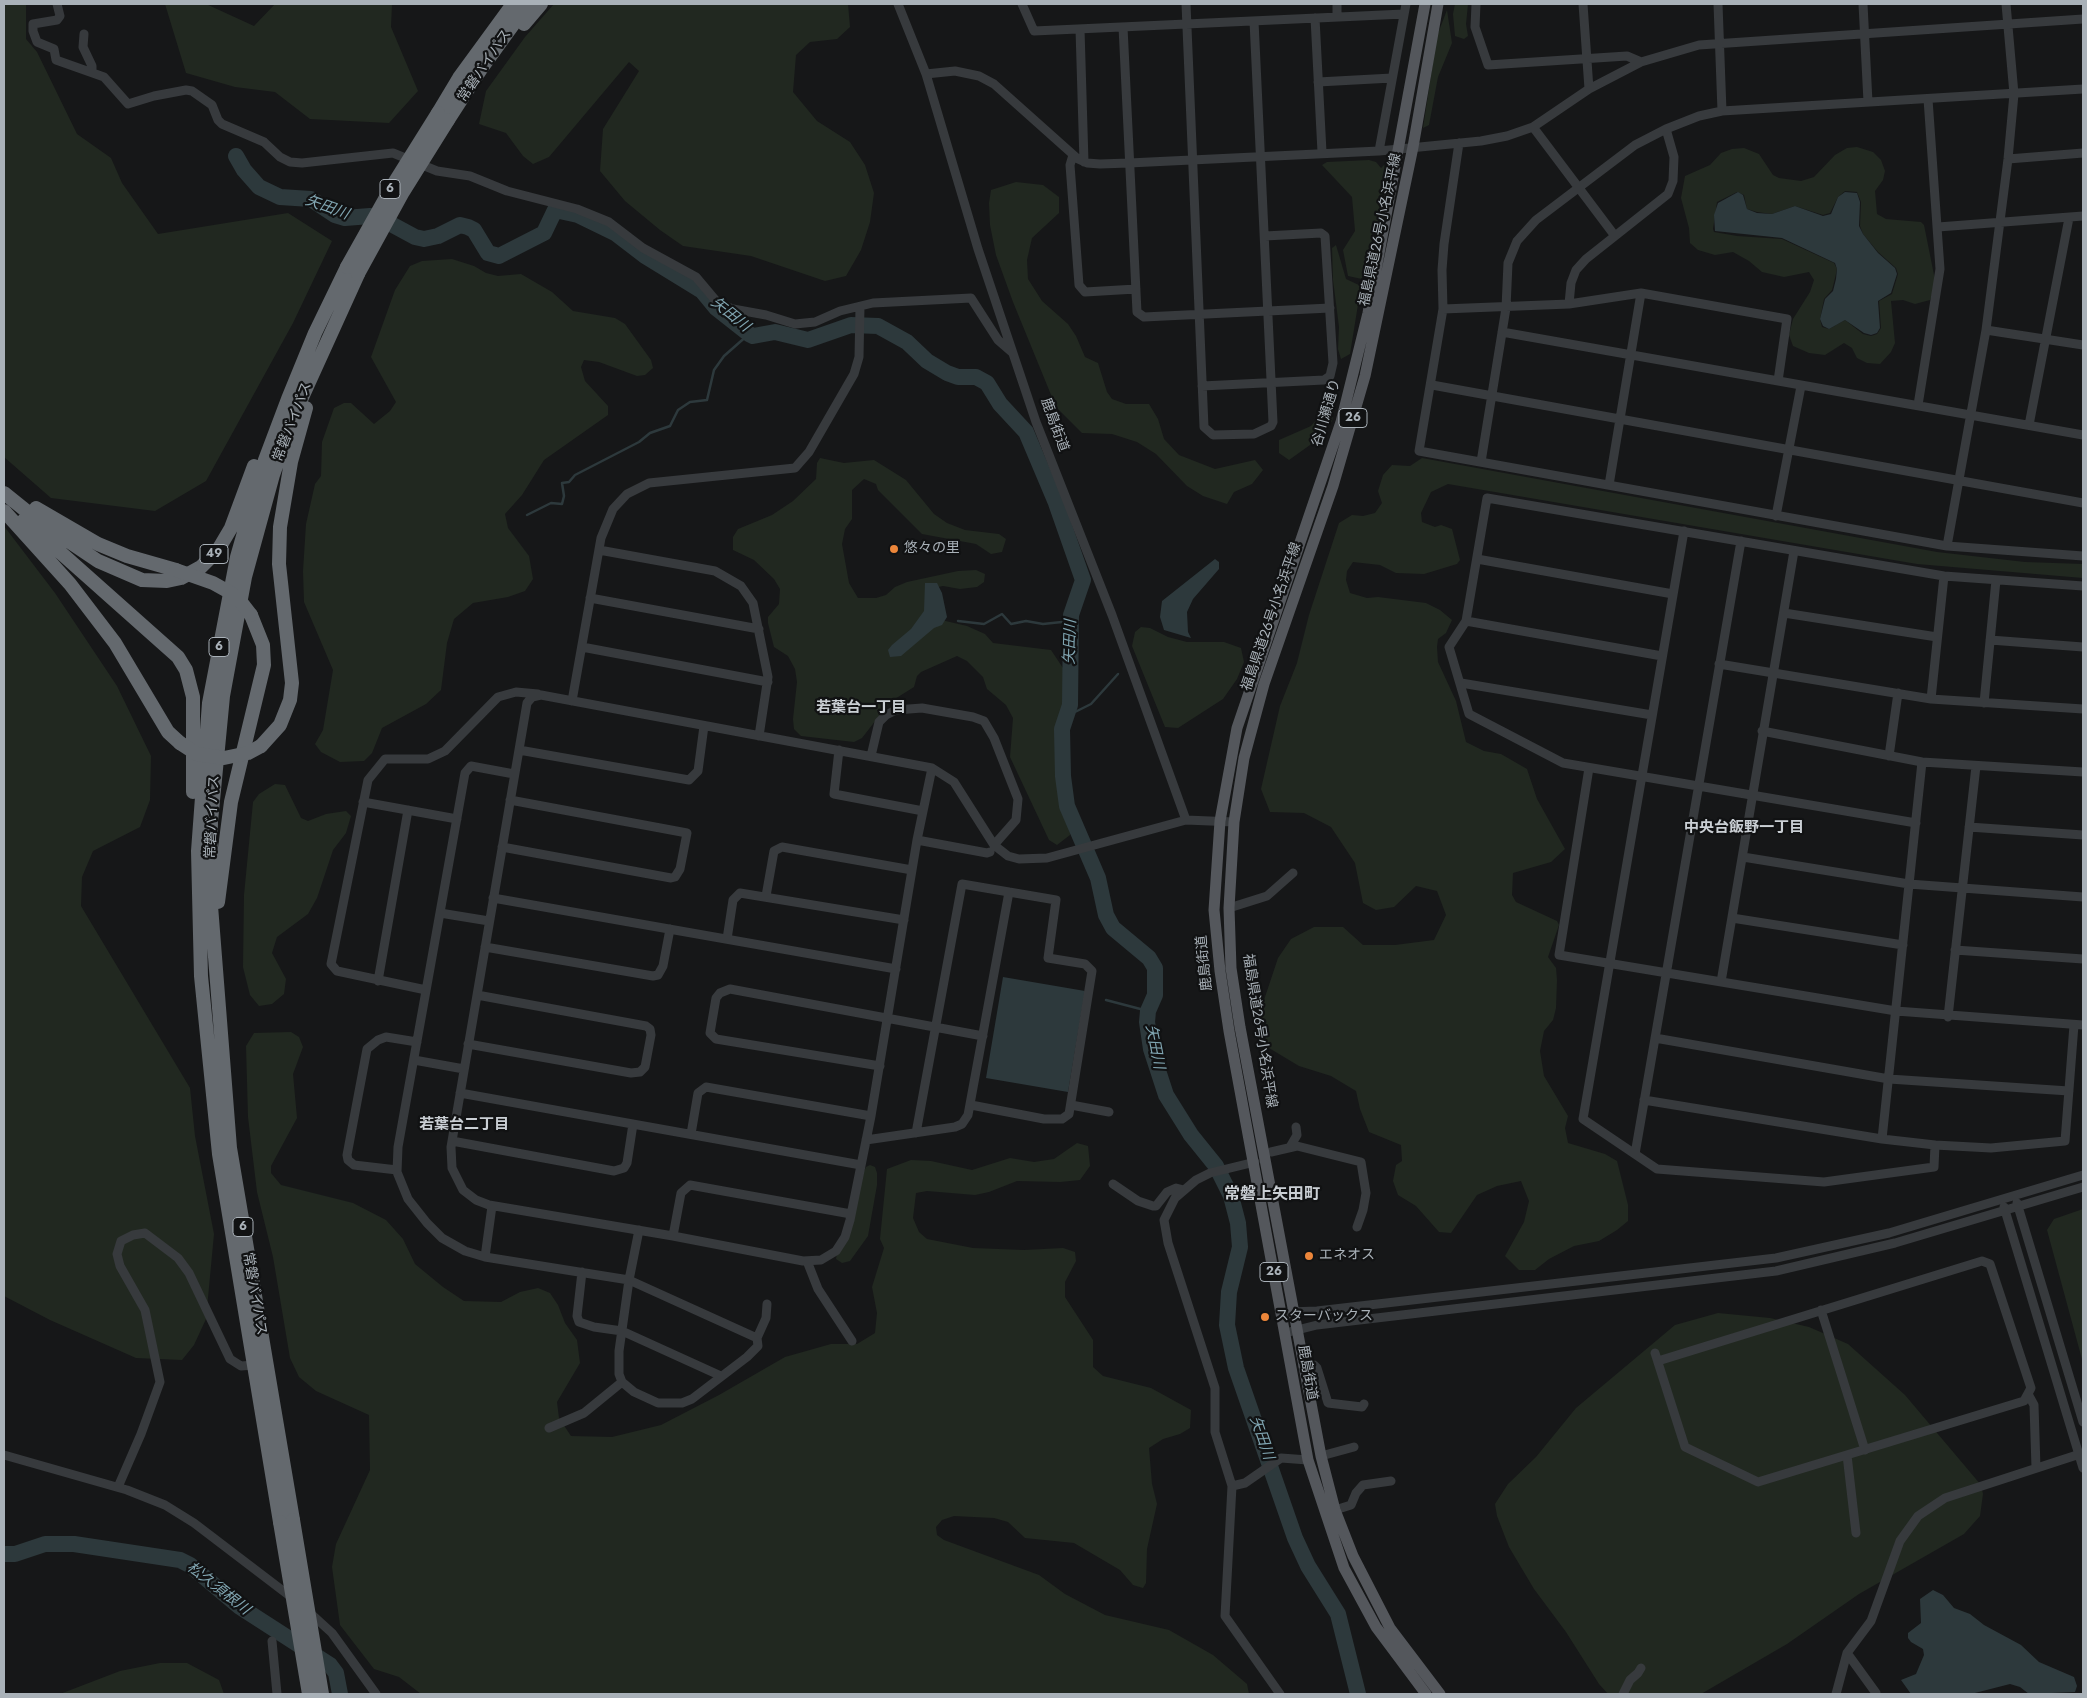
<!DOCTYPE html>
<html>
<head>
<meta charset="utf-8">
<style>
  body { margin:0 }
  #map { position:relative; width:2087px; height:1698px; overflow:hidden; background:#161718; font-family:Jost,sans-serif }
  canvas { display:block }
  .frame { position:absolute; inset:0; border:5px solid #a9b1b8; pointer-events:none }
</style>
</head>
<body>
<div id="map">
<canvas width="2087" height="1698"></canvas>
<div class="frame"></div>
</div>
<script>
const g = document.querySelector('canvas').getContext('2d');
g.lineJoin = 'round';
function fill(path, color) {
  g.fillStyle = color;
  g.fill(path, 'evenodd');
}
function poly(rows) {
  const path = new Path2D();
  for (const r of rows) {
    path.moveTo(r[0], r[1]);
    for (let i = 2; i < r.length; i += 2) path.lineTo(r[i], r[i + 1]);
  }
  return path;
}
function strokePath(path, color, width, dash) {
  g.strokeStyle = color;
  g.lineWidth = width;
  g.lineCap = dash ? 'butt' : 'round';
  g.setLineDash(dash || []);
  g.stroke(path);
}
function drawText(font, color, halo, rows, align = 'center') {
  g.font = font + ' Jost,"Noto Sans JP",sans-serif';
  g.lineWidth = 4.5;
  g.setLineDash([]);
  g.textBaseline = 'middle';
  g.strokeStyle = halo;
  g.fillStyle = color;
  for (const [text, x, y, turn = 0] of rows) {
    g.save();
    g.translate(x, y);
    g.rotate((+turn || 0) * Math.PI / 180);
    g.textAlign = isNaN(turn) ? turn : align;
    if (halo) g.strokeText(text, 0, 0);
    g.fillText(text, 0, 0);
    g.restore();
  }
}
fill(poly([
  [4,4,26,4,26,39,37,52,77,134,111,158,122,183,158,234,288,213,332,241,293,323,206,481,155,511,51,498,4,457],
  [165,4,206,4,254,26,275,4,392,4,391,27,418,91,389,123,310,119,275,92,235,87,186,73],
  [554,4,848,4,850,27,837,39,810,42,796,55,793,92,817,121,850,142,865,165,874,193,870,222,861,250,846,276,825,281,751,256,683,246,660,230,625,201,600,171,603,129,639,71,629,62,549,157,533,164,523,156,506,133,479,124,486,91,525,37],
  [1455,4,1468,4,1466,24,1468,36,1464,39,1455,36,1453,14],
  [1447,10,1452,43,1438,77,1429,125,1423,128,1437,36],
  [1857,147,1873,152,1881,160,1885,171,1883,180,1875,191,1877,214,1886,219,1921,222,1924,225,1936,285,1930,300,1915,304,1903,300,1891,301,1895,343,1891,352,1880,364,1867,363,1857,358,1852,348,1844,343,1825,355,1809,353,1793,346,1789,335,1793,319,1810,292,1814,280,1809,272,1784,277,1762,272,1749,261,1733,252,1715,255,1698,250,1690,243,1689,228,1681,198,1685,176,1710,165,1721,153,1732,149,1744,148,1759,154,1773,175,1779,178,1801,181,1814,177,1835,155,1847,148],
  [1845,191,1857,192,1861,202,1860,226,1863,234,1878,252,1896,268,1898,274,1892,294,1879,301,1881,328,1877,334,1871,336,1863,334,1845,320,1829,329,1822,327,1820,319,1824,299,1832,290,1835,278,1837,269,1834,263,1782,239,1737,236,1714,232,1713,229,1717,202,1737,192,1744,195,1747,209,1757,212,1772,214,1795,206,1823,215,1830,213,1838,197],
  [1369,160,1376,162,1381,168,1384,165,1386,170,1377,226,1368,252,1366,252,1362,279,1348,276,1343,250,1355,231,1352,197,1322,165,1327,162],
  [1016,182,1043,185,1059,197,1059,213,1032,238,1027,260,1028,279,1042,301,1068,324,1076,336,1085,357,1098,363,1107,392,1112,399,1126,404,1149,404,1158,419,1164,439,1179,455,1215,469,1255,460,1263,470,1252,484,1234,492,1227,504,1203,496,1187,486,1156,454,1137,442,1112,434,1082,433,1056,407,1013,302,996,255,990,225,989,203,991,190],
  [1336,245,1346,279,1361,286,1350,354,1341,359,1338,349,1339,327,1333,280,1332,248],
  [452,259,474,266,486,273,498,276,521,274,552,292,573,311,615,318,625,324,651,360,653,368,645,375,637,376,599,362,584,360,581,367,585,381,608,406,608,415,544,460,522,495,505,514,508,528,529,556,533,579,525,591,508,597,473,603,454,619,447,643,441,690,426,704,382,728,372,753,364,761,340,762,321,752,315,744,323,730,333,670,304,602,303,571,306,524,315,484,321,476,322,442,334,408,344,403,351,403,374,424,390,411,396,402,371,357,395,290,410,266,422,261],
  [1329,404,1334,409,1332,421,1324,435,1289,460,1279,453,1279,440,1311,426],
  [820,458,844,463,874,460,906,480,934,514,947,523,965,530,999,534,1006,539,1002,552,991,554,976,544,922,534,878,490,876,484,864,479,852,490,852,519,845,529,842,544,849,583,858,598,876,598,886,595,895,587,907,582,958,571,976,570,985,574,984,582,977,587,960,589,943,586,933,588,937,619,967,626,985,634,993,643,1051,650,1071,680,1075,692,1065,764,1069,801,1070,835,1057,845,1049,840,1010,757,1013,718,1006,705,987,689,983,677,967,661,957,656,921,672,917,676,914,687,890,702,862,738,854,742,801,736,794,729,793,719,797,682,795,669,788,656,774,647,768,623,768,617,779,604,780,589,774,579,754,560,733,550,733,537,738,529,772,515,793,501,816,479,817,463],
  [1422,458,1937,552,2025,562,2083,564,2083,578,1917,564,1448,484,1431,492,1421,513,1422,522,1435,527,1441,525,1452,529,1460,560,1457,564,1424,574,1396,573,1380,565,1353,562,1347,571,1346,580,1350,593,1367,598,1378,597,1426,603,1440,610,1452,620,1446,633,1438,639,1437,647,1438,662,1456,701,1466,742,1484,751,1501,754,1527,769,1537,799,1565,849,1551,862,1513,873,1512,895,1516,902,1557,921,1559,925,1548,957,1556,968,1557,980,1556,1008,1553,1020,1544,1031,1540,1051,1544,1076,1568,1116,1565,1128,1568,1143,1605,1154,1617,1161,1628,1205,1628,1221,1617,1230,1599,1241,1574,1246,1549,1259,1535,1270,1519,1270,1505,1256,1524,1222,1529,1201,1521,1181,1497,1186,1477,1195,1451,1233,1439,1232,1416,1206,1398,1195,1393,1181,1396,1165,1402,1161,1401,1145,1369,1132,1360,1109,1356,1091,1331,1076,1299,1066,1269,1048,1258,1018,1278,958,1291,939,1314,927,1343,927,1363,945,1395,945,1434,940,1446,915,1437,891,1416,886,1394,907,1376,910,1363,903,1355,863,1331,827,1304,813,1270,812,1261,789,1280,706,1297,663,1309,615,1339,523,1352,515,1363,516,1375,513,1382,503,1378,491,1383,475,1392,465,1410,466],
  [4,526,55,593,117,686,151,756,150,800,140,827,93,851,82,877,81,906,190,1088,195,1136,214,1234,206,1319,194,1345,182,1360,136,1358,50,1320,4,1296],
  [1141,627,1150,628,1168,637,1187,642,1224,642,1241,648,1244,662,1237,679,1223,699,1178,728,1165,727,1132,646,1135,632],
  [275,784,285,785,301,818,308,821,326,814,346,811,351,816,346,833,333,850,317,898,308,914,277,937,272,953,286,979,284,994,272,1004,259,1006,250,995,243,967,244,895,253,802,259,794],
  [291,1032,299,1037,303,1047,293,1074,297,1118,271,1166,271,1173,281,1185,353,1203,386,1220,403,1239,415,1264,443,1287,464,1301,501,1302,520,1292,538,1288,550,1293,558,1305,565,1323,577,1340,580,1363,557,1402,559,1418,571,1436,612,1437,661,1425,719,1395,785,1357,831,1344,857,1344,875,1333,877,1313,872,1287,884,1248,880,1239,887,1169,911,1160,931,1161,972,1170,1010,1158,1034,1162,1054,1159,1077,1143,1088,1146,1090,1166,1080,1180,1060,1182,1017,1181,989,1192,975,1195,927,1191,916,1193,913,1218,919,1232,927,1239,973,1248,1024,1250,1063,1248,1075,1252,1076,1261,1065,1282,1065,1297,1093,1340,1093,1367,1103,1376,1151,1388,1191,1410,1190,1428,1180,1434,1163,1439,1149,1448,1152,1484,1157,1504,1147,1549,1146,1583,1143,1588,1133,1585,1120,1570,1074,1543,1025,1538,1008,1522,994,1518,954,1516,942,1520,936,1527,937,1535,944,1540,1039,1575,1065,1594,1105,1615,1169,1630,1213,1655,1247,1684,1249,1694,421,1694,399,1677,374,1669,340,1625,332,1567,336,1544,370,1470,369,1415,316,1391,299,1377,290,1358,273,1257,257,1192,248,1117,246,1046,254,1033],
  [870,1165,875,1167,877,1173,877,1185,868,1236,850,1261,842,1263,836,1259,837,1253,862,1175,866,1167],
  [2083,1209,2083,1363,2047,1230,2054,1219],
  [1718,1313,1770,1318,1809,1327,1848,1344,1905,1395,1981,1485,1983,1494,1980,1516,1964,1534,1859,1594,1787,1644,1701,1694,1608,1694,1599,1684,1566,1632,1534,1589,1509,1547,1497,1516,1495,1504,1508,1484,1536,1457,1576,1408,1675,1325],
  [160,1663,187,1663,219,1680,224,1694,60,1694,120,1671]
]), '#212820');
fill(poly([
  [1738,192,1743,195,1747,209,1757,213,1772,214,1795,206,1823,216,1831,214,1838,197,1845,192,1857,193,1860,202,1859,226,1863,234,1878,253,1895,268,1897,274,1891,293,1878,301,1880,328,1877,333,1871,335,1864,333,1845,320,1829,329,1823,326,1820,319,1825,299,1833,291,1836,279,1837,269,1835,263,1782,238,1715,231,1714,215,1718,203],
  [1215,559,1219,562,1219,569,1193,599,1187,612,1188,632,1191,638,1164,630,1160,617,1162,601],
  [925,583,937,583,942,593,947,617,942,625,934,628,901,656,890,657,888,650,892,645,911,629,924,611],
  [1003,977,1085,991,1068,1092,986,1078],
  [1933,1590,1943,1595,1954,1608,1970,1614,1984,1625,2021,1645,2039,1662,2074,1677,2077,1686,2075,1692,2029,1694,2020,1687,2010,1684,1971,1694,1911,1694,1901,1680,1916,1674,1924,1655,1923,1649,1911,1642,1908,1638,1908,1633,1921,1623,1920,1599]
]), '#2d393c');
strokePath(poly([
  [527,515,551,503,562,504,564,496,562,483,569,482,575,475,639,442,650,433,670,426,678,410,690,402,707,400,714,370,724,356,749,334],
  [958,621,984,624,1002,614,1011,624,1026,621,1043,624,1071,621],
  [1067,716,1091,704,1118,674],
  [1106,1000,1148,1011]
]), '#2d393c', 2.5);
strokePath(poly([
  [236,156,244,170,259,187,280,197,311,199,335,215,345,218,370,216,378,217,415,237,424,239,438,236,460,225,468,227,474,230,488,253,499,256,544,233,555,210,578,215,615,233,645,256,702,291,716,308,749,334,753,336,775,332,808,340,851,325,878,326,907,342,927,361,947,373,958,377,976,377,987,383,1000,404,1026,432,1056,503,1083,580,1071,615,1070,705,1062,729,1063,776,1067,806,1098,878,1106,915,1113,928,1149,958,1155,968,1155,995,1148,1011,1147,1022,1151,1049,1166,1095,1191,1135,1216,1166,1231,1196,1238,1223,1240,1247,1229,1292,1227,1325,1236,1368,1295,1538,1308,1566,1338,1614,1358,1694],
  [4,1554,15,1554,45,1544,74,1544,180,1560,190,1565,240,1607,330,1665,336,1673,340,1694]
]), '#2d393c', 16);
strokePath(poly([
  [57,4,60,16,57,20,33,24,33,31,37,42,54,49,56,60,104,77,128,104,154,96,186,90,192,91,212,105,218,120,222,124,264,142,280,157,290,162,302,163,393,153,437,171,470,176,507,191,577,209,609,222,643,248,696,277,717,302,733,309,766,315,795,324,815,322,840,311,873,303,971,298,998,340,1013,353],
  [898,4,926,74,978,249,1036,422,1112,615,1186,820,1234,822],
  [1022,4,1034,31,1404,14],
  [1186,4,1204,427,1213,435,1254,434,1271,426,1273,422,1254,21],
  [1337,4,1337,17],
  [1476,4,1475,27,1488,65,1627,56,1641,62],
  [1583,4,1589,89],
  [1718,4,1722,111],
  [1863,4,1868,102],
  [1315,18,1322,152],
  [1123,27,1137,312,1144,317,1330,308],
  [1080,29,1084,162],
  [84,34,83,47,92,66,92,72],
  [926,74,955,71,979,76,994,84,1078,159,1087,163,1100,164,1129,163,1379,151,1481,141,1507,136,1533,127,1589,89,1641,62,1699,45,2083,19],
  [1318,82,1392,78],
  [1533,127,1615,236],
  [1459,143,1444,244,1442,270,1443,309,1419,451,1947,546,2083,556],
  [1379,151,1406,4],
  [1073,155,1070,165,1079,285,1085,292,1136,289],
  [2008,159,2083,153],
  [1938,227,2083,216],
  [1569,304,1571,283,1576,270,1586,259,1668,194,1673,181,1674,157,1666,129],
  [1443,309,1569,304,1641,293,1787,319,1778,381],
  [1986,330,2083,345],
  [1502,332,2083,435],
  [1432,385,2083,503],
  [1202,386,1324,380,1330,376,1333,363,1325,236,1321,233,1265,236],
  [1918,405,1940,269,1928,99],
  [2029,425,2069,218],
  [1481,462,1506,308,1508,263,1517,241,1536,220,1635,145,1666,129,1699,116,1722,111,2083,89],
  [1609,485,1641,293],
  [1776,516,1801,386],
  [1684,531,1583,1119,1657,1169,1824,1182,1934,1167,1935,1145,1991,1148,2065,1141,2074,1025],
  [1947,546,1986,330,2008,159,2014,94,2006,4],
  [599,550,715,571,741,586,753,603,768,677,759,736],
  [1477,559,1673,594],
  [590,598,759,629],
  [1784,613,1937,637],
  [1466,621,1662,656],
  [1990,640,2083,647],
  [582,647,768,682],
  [1719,664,1931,699,2083,709],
  [1461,683,1652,715],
  [1931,699,1944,576],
  [572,701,601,538,613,509,627,494,649,483,795,468,809,452,854,374,859,357,860,307],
  [1984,703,1996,580],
  [1762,731,1922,762,2083,772],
  [519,750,689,780,698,771,704,726],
  [839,750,834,794,923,811],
  [871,756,879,722,886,715,896,710,922,708,973,717,984,721,994,738,1018,799,1016,820,994,845],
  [1889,756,1898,693],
  [932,768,917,840,871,1116,850,1220,845,1237,836,1251,821,1260,803,1261,673,1236,489,1205,476,1200,463,1190,452,1168,451,1147,527,703,532,697,541,695,932,768,954,782,994,845,1008,856,1019,859,1047,858,1186,820],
  [1589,768,1559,955,1896,1011,2083,1025],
  [514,774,471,766,465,773,398,1147,397,1172,408,1199,427,1223,442,1238,465,1251,485,1257,629,1280,757,1338,758,1346,747,1357,692,1399,682,1403,658,1403,634,1392,622,1382,619,1374,619,1351,629,1280,639,1230],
  [363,802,457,819],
  [1916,823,1563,763,1469,714,1449,647,1466,621,1487,498,1944,576,2083,586],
  [1969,827,2083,835],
  [917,840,987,853,990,852],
  [502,847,671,878,675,877,680,869,687,833,510,800],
  [1743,857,1909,884,2083,897],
  [766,896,774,851,782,847,912,870],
  [493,898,896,969],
  [1229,908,1267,896,1293,873],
  [440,913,489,921],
  [1732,918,1903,945],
  [727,939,733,900,740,893,904,920],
  [485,947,653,976,658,975,663,966,670,929],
  [1955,950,2083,959],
  [378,981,408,810],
  [1721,982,1794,551],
  [426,990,337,971,331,964,368,780,385,759,428,759,445,751,498,697,516,692,538,694],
  [1948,1017,1976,766],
  [1655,1038,1889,1079,2069,1091],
  [468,1044,631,1073,640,1072,645,1067,651,1035,650,1029,646,1026,477,995],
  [414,1060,464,1069],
  [880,1066,716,1039,710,1033,716,998,720,993,730,989,983,1036],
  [460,1093,861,1165],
  [1644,1100,1882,1139,1935,1145],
  [1071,1105,1109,1112],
  [916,1133,962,884,1056,900,1048,958,1085,964,1092,971,1069,1114,1062,1119,1044,1119,971,1105],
  [691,1134,698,1093,706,1087,871,1116],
  [1882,1139,1922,762],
  [866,1140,955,1127,962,1124,968,1115,1009,892],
  [452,1141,614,1171,624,1168,627,1163,633,1124],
  [1290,1147,1297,1135,1296,1127],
  [1271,1152,1297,1146,1361,1162,1366,1193,1363,1210,1357,1227],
  [1635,1154,1741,541],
  [1255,1162,1210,1173,1196,1180,1175,1198,1164,1220,1168,1243,1215,1388,1215,1432,1232,1486,1225,1616,1280,1694],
  [397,1170,354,1165,348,1160,347,1155,367,1049,378,1040,386,1037,417,1042],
  [1113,1184,1138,1201,1153,1206,1156,1206,1167,1192,1176,1188,1184,1190],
  [2017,1203,2083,1422],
  [2004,1207,2083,1468],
  [673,1236,681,1193,690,1185,851,1214],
  [485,1257,492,1206],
  [807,1261,818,1289,852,1341],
  [582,1272,577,1316,579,1322,594,1327,622,1331,721,1376],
  [1821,1310,1865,1450],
  [1289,1312,1317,1311,1776,1258,1889,1233,2083,1175],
  [1285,1333,1317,1325,1776,1271,1895,1243,2083,1187],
  [757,1338,766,1318,767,1304],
  [1655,1353,1685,1447,1758,1482,2024,1401,2031,1388,1990,1264,1982,1261,1658,1361],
  [1303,1366,1314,1365,1317,1368,1328,1403,1362,1407,1364,1404],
  [2028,1394,2034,1405,2036,1468],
  [549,1428,584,1413,622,1382],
  [4,1455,127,1490,165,1505,194,1523,295,1600],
  [1847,1455,1856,1533],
  [1321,1456,1354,1447],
  [1232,1486,1245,1483,1281,1458,1308,1460],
  [118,1487,141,1434,160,1382,145,1310,120,1266,117,1254,121,1241,133,1235,145,1233,178,1258,189,1273,230,1359,241,1366,254,1365],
  [1335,1510,1351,1505,1356,1493,1363,1485,1391,1481],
  [309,1612,332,1633,376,1694],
  [272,1641,277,1694],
  [1847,1653,1876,1693],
  [1623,1694,1630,1680,1638,1673,1641,1668],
  [1836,1694,1847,1653,1871,1621,1900,1541,1918,1516,1945,1498,2083,1453]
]), '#373a3d', 9);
strokePath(poly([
  [1425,4,1368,313,1341,422,1237,728,1220,821,1214,910,1220,971,1229,1031,1308,1460,1344,1568,1376,1627,1426,1694],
  [1438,4,1413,147,1365,376,1333,486,1264,684,1244,758,1234,822,1229,908,1231,968,1240,1027,1321,1456,1335,1510,1353,1556,1390,1628,1440,1694]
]), '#54575c', 11);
strokePath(poly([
  [524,24,541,4],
  [438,113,459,78,513,4],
  [448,120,481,69,528,4],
  [4,493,40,522,98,561,142,580,167,581,181,578,201,567,218,550,231,528,254,466],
  [36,508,98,544,127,556,176,570],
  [4,511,70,584,115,643,168,732,180,743],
  [24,520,178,657,186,670,193,697,193,792],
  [261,746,280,725,290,700,292,683,279,564,280,527,291,462,306,408],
  [218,902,231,802,264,665,263,645,251,615],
  [293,1520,230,1148,210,893,211,821,223,696,245,577,273,475,294,415,358,274],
  [280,1522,219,1154,201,976,198,851,209,703,237,557,265,460,288,399,315,333,347,267]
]), '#64696e', 14);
strokePath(poly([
  [347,267,393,185,438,113],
  [358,274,403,192,448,120],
  [176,570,213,583,231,593,241,602,251,615],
  [180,743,197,754,224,758,248,753,261,746],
  [293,1520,322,1694],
  [280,1522,309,1694]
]), '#64696e', 14);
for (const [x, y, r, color] of [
  [894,549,5,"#ec863a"],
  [1309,1256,5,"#ec863a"],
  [1265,1317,5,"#ec863a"]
]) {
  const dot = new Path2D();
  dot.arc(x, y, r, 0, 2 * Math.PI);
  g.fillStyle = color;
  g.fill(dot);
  strokePath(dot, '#111213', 2);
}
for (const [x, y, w] of [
  [390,189,20],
  [1353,418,28],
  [214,554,28],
  [219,647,20],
  [243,1227,20],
  [1274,1272,28]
]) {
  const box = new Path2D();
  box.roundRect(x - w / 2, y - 9.5, w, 19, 4);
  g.fillStyle = '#111213';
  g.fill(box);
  strokePath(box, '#a9b1b8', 1);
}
drawText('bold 12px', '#a9b1b8', null, [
  ["6",390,189],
  ["26",1353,418],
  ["49",214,554],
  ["6",219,647],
  ["6",243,1227],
  ["26",1274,1272]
]);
drawText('14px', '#a9b1b8', '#111213', [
  ["常磐バイパス",485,66,-56],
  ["福島県道26号小名浜平線",1381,230,-78],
  ["谷川瀬通り",1327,413,-74],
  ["常磐バイパス",293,422,-69],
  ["鹿島街道",1054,425,70],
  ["福島県道26号小名浜平線",1272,617,-71],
  ["常磐バイパス",213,817,-87],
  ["鹿島街道",1205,963,-96],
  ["福島県道26号小名浜平線",1259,1031,81],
  ["常磐バイパス",254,1294,80],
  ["鹿島街道",1307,1373,80]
]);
drawText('14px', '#a9b1b8', '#111213', [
  ["悠々の里",904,549],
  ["エネオス",1319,1256],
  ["スターバックス",1275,1317]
], 'left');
drawText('italic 15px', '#81a6b2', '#111213', [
  ["矢田川",327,208,20],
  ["矢田川",730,315,39],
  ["矢田川",1071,642,-88],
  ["矢田川",1154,1047,79],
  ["矢田川",1261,1438,71],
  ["松久須根川",218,1589,38]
]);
drawText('bold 15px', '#cacfd4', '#111213', [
  ["若葉台一丁目",861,708],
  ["中央台飯野一丁目",1744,828],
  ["若葉台二丁目",464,1125]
]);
drawText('bold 16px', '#cacfd4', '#111213', [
  ["常磐上矢田町",1272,1195]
]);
</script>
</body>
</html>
